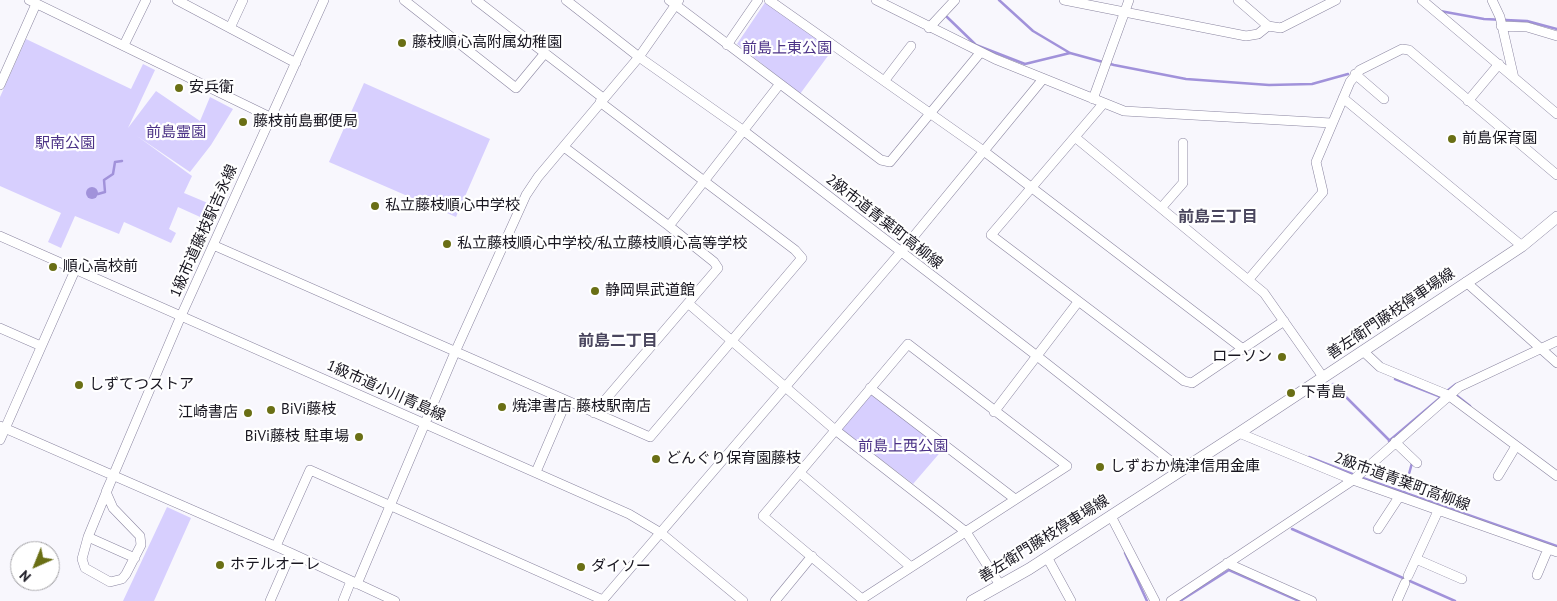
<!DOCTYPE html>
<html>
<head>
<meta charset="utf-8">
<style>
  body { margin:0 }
  #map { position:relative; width:1557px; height:601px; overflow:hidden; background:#f8f7fd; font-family:"PT Sans",sans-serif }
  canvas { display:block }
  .north { position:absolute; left:10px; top:541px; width:50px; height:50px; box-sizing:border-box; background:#fff; border:1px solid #a3a2a6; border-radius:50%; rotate:224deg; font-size:14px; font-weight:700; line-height:20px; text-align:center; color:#181620 }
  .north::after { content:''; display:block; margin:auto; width:18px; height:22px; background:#6a6f15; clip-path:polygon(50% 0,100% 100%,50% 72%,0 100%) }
</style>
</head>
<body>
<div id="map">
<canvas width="1557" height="601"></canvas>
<div class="north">N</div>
</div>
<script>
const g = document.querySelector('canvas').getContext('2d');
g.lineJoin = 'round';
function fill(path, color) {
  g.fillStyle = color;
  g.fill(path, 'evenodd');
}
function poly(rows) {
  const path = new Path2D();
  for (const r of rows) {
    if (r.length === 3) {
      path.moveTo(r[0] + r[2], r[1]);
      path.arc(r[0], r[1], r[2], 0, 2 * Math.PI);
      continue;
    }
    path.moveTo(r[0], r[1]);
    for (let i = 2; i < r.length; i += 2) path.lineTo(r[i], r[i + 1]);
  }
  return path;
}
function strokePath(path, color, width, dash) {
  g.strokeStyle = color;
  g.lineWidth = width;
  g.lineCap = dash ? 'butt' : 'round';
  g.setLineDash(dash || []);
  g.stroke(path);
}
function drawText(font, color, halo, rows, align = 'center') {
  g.font = font + ' "PT Sans","Noto Sans JP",sans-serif';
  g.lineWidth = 4.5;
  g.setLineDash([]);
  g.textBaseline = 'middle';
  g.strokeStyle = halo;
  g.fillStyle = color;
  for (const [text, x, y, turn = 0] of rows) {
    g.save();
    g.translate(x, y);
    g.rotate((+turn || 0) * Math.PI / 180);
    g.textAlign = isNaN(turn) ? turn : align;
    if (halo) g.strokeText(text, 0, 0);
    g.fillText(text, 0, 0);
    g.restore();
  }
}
fill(poly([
  [766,1,833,49,800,94,737,44],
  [26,39,131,89,143,64,155,70,128,128,156,91,200,121,210,97,233,109,211,145,190,172,137,136,192,176,184,193,215,206,209,221,178,207,169,229,176,233,171,243,124,222,119,234,75,216,61,248,48,242,61,213,0,186,0,97],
  [364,83,490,139,456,217,329,162],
  [870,394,944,448,913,484,840,428],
  [167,507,191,518,154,601,123,601]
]), '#d7cffe');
fill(poly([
  [92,193,6]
]), '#a192da');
strokePath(poly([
  [999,0,1033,31,1070,53,1114,65,1186,79,1269,85,1312,84,1348,74],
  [1440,11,1484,19,1527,21,1557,29],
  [947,17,976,45,1025,64,1070,53],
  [98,194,105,192,104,180,113,174,115,162,122,161],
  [1333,384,1392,443],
  [1447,391,1456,384],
  [1456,395,1470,406],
  [1389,441,1441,397,1395,379],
  [1309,457,1355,475],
  [1360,477,1557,546],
  [1404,492,1412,463],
  [1292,529,1455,601],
  [1125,553,1147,601],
  [1180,601,1229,570,1299,601]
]), '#a192da', 2.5);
const minor = poly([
  [29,0,272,118],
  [177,0,296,63],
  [404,0,516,88,545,53],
  [476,0,603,98],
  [566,0,639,57,744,131,1037,356,1182,470],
  [669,0,881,160,890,162,980,53],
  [769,0,985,152,1243,349],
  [876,0,995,59,1124,111,1331,123],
  [1064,0,1246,36,1258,34,1268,26,1281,28,1336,0],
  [1238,0,1268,26],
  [1422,0,1557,114],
  [1492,0,1500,17,1514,78],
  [1501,26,1527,27,1557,36],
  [230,28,243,0],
  [929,28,955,0],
  [124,45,146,0],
  [727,45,758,0],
  [1355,74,1384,99],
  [885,80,911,46],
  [0,85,36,4],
  [1343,98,1522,246],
  [1093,99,1129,0],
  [1468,101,1499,64],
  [1103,104,991,235,1184,381,1192,383,1284,321],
  [1076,138,1264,293,1323,377],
  [564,147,669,226,714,262,718,268,594,413],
  [1162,207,1183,183,1183,143],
  [669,226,779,85],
  [0,236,629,514,661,533,743,601],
  [213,245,650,437,802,258,795,250,600,102],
  [1249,279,1323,192,1316,162,1350,82,1360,70,1402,49,1409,50,1557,175],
  [1466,282,1557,363],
  [689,304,834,429,966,532,1000,585],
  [0,328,41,346],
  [908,344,1067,466,862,599,763,516,908,344],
  [1363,351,1380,367,1448,395,1557,476],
  [870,388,1015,499],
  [994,412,1078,302],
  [0,426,291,553,395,601],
  [1239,433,1353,480,1557,552],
  [0,440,76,268],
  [1395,442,1417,463],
  [536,472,566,402],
  [800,473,911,567],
  [113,476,88,537,82,559,85,568,110,582,122,579,126,574,141,545,140,536,113,508,106,492,113,476,181,316,324,0],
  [1498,476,1516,446],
  [1111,516,1155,601],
  [1378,529,1399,497],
  [88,537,135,558],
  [276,546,310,470,603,600],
  [1047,557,1071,601],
  [1416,559,1462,579],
  [1227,563,1312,601],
  [1537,575,1548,549],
  [1408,576,1438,511],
  [357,584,456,350,526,195,538,177,639,57,679,0],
  [270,601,291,553],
  [343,601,351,581],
  [602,601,900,253,1043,79],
  [775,601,812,556],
  [1171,601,1353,480,1459,387,1557,341],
  [1397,601,1405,583]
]);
const major = poly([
  [972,601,1029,569,1239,433,1522,246,1557,217]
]);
strokePath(minor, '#8a85a0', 10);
strokePath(major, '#8a85a0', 12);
strokePath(minor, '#fff', 9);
strokePath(major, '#fff', 11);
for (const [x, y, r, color] of [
  [402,43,5,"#6a6f15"],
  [179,88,5,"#6a6f15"],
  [243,122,5,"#6a6f15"],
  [1452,139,5,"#6a6f15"],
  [375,206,5,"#6a6f15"],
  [447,244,5,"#6a6f15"],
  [53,267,5,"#6a6f15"],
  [595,291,5,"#6a6f15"],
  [1282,357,5,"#6a6f15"],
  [79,385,5,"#6a6f15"],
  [1291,393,5,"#6a6f15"],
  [502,407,5,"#6a6f15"],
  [271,410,5,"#6a6f15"],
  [248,413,5,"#6a6f15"],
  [359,437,5,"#6a6f15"],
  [656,459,5,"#6a6f15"],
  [1100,467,5,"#6a6f15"],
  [220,565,5,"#6a6f15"],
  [581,567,5,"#6a6f15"]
]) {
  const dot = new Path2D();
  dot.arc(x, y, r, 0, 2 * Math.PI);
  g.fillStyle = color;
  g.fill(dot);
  strokePath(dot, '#fff', 2);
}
drawText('15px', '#181620', '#fff', [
  ["藤枝順心高附属幼稚園",412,43],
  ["安兵衛",189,88],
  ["藤枝前島郵便局",253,122],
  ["前島保育園",1462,139],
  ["私立藤枝順心中学校",385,206],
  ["私立藤枝順心中学校/私立藤枝順心高等学校",457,244],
  ["順心高校前",63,267],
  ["静岡県武道館",605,291],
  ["ローソン",1272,357,"right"],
  ["しずてつストア",89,385],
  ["下青島",1301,393],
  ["焼津書店 藤枝駅南店",512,407],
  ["BiVi藤枝",281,410],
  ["江崎書店",238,413,"right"],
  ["BiVi藤枝 駐車場",349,437,"right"],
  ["どんぐり保育園藤枝",666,459],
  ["しずおか焼津信用金庫",1110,467],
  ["ホテルオーレ",230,565],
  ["ダイソー",591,567]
], 'left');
drawText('15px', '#4c3387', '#fff', [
  ["前島上東公園",787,49],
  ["前島霊園",176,133],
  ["駅南公園",65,144],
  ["前島上西公園",903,447]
]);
drawText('15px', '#181620', '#fff', [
  ["2級市道青葉町高柳線",884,222,38],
  ["1級市道藤枝駅吉永線",204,231,-66],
  ["善左衛門藤枝停車場線",1391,314,-34],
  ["1級市道小川青島線",386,391,24],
  ["2級市道青葉町高柳線",1402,482,20],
  ["善左衛門藤枝停車場線",1044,539,-32]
]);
drawText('bold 16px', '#4a465e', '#fff', [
  ["前島三丁目",1218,217],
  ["前島二丁目",618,341]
]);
</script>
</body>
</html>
